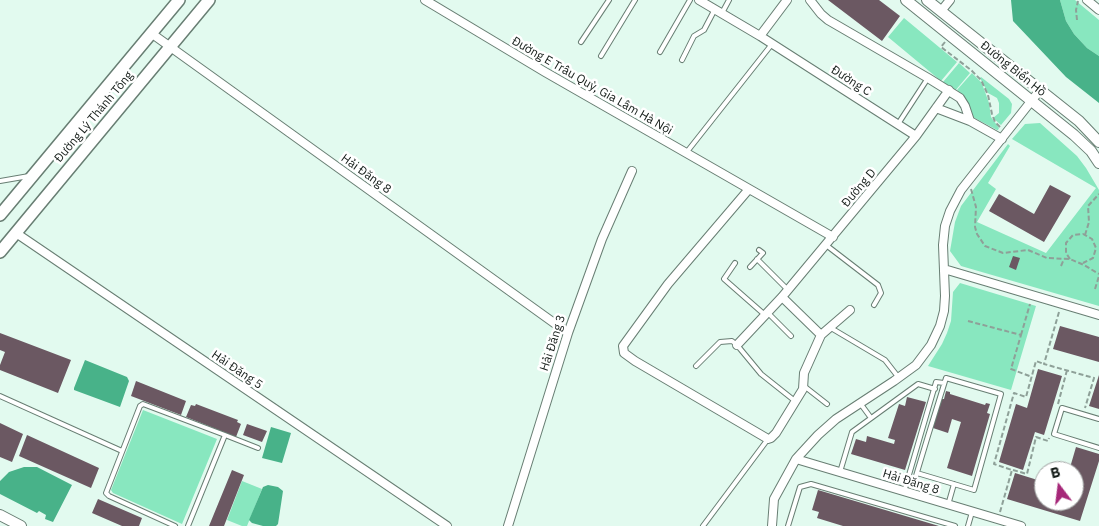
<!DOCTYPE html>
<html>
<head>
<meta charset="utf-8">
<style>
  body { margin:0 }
  #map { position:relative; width:1099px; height:526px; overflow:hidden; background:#e2faef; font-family:"IBM Plex Sans",sans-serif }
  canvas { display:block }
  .north { position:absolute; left:1034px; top:461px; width:50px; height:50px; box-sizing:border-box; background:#fff; border:1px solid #a1a4a3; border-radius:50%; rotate:345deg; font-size:14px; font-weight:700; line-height:20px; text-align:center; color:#141c18 }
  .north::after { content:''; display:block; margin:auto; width:18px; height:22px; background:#a62879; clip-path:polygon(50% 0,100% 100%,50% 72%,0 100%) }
</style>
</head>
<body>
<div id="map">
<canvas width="1099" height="526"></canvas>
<div class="north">B</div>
</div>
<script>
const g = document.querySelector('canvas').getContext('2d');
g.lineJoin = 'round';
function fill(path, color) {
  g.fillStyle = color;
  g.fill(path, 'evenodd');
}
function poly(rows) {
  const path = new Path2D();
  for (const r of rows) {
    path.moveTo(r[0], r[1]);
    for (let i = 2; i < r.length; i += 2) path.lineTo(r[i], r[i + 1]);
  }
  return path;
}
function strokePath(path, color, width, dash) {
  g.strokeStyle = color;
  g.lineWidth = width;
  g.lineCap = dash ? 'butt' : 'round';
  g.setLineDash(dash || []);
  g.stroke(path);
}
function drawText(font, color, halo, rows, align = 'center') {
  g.font = font + ' "IBM Plex Sans",sans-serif';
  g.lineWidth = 5;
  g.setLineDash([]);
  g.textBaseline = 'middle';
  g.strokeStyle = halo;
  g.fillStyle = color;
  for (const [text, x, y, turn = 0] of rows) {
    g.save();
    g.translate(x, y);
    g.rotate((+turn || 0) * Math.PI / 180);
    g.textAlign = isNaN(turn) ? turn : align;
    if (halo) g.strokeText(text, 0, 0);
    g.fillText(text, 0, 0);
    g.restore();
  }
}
fill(poly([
  [1060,0,1075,0,1099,20,1099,56,1087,48,1074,34,1066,21],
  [904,18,957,62,941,81,888,37],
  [959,63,970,73,955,91,943,82],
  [972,73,981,82,984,89,989,103,991,117,999,128,998,130,997,130,971,116,966,101,957,90],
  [981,77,1009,99,1012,104,1011,113,1001,125,993,118,999,113,999,103,997,98,988,93,980,78],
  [1040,123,1077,156,1086,168,1099,190,1099,306,961,266,950,251,955,222,961,206,1008,144,1010,146,988,183,996,189,977,222,1046,253,1096,188,1012,139,1025,124],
  [960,283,1036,306,1011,390,928,366,942,344,947,333,951,321,953,292],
  [143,410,217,439,182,524,113,493,111,490],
  [242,481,262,489,247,526,242,526,227,520]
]), '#88e7bf');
fill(poly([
  [1011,0,1060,0,1066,21,1074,34,1087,48,1099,56,1099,103,1066,77,1013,21],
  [85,360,127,377,129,381,120,407,74,390,74,388],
  [271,427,291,433,282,463,262,458],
  [24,467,37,467,72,485,53,522,45,519,46,515,39,511,37,513,0,494,0,481,9,472],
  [268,485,278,487,283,491,278,524,276,526,263,526,252,523,249,520,263,487]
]), '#48b289');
fill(poly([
  [828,0,879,0,900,16,882,41],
  [1050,185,1071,196,1044,242,989,211,999,194,1034,214],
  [1013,256,1020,258,1016,270,1009,267],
  [1060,326,1099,337,1099,362,1053,349],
  [0,333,71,360,58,393,0,370,0,365,5,352,0,350],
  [1038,369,1062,376,1044,435,1035,432,1023,470,999,462,1016,404,1027,408],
  [1099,375,1099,409,1089,406],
  [136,381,186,401,181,415,131,396],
  [946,391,950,392,950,394,985,405,986,403,990,404,987,413,990,414,972,476,947,468,961,422,952,419,948,433,933,428,941,399,944,399],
  [907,397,926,402,905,470,851,454,856,439,866,442,867,436,894,444,895,440,888,438,899,404,905,406],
  [196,404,238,420,237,422,241,424,236,437,186,417,191,405,195,406],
  [0,423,23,434,12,462,0,457],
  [247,424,267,431,262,442,243,435],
  [27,435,99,468,91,488,19,456],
  [1076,447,1099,454,1099,461,1080,521,1007,499,1015,473,1044,482,1044,501,1074,501,1074,471,1069,471],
  [232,470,244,475,224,526,209,526],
  [818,490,939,526,843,526,817,518,819,512,812,510],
  [98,499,142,518,139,526,122,526,92,513]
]), '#6b5862');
const lane = poly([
  [722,13,729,0],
  [581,42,609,0],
  [660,52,690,0],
  [601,56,635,0],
  [682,60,694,36,704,30,715,9],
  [898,124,928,78],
  [686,153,772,44],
  [0,181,29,176],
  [826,245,878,285,881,293,874,305],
  [757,259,788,290],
  [735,263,724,279,765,315],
  [750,267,763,253,759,250],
  [768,313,791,336],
  [831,328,885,360,899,378],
  [696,366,720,342,732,341,737,345,761,374,795,401],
  [804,386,827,404],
  [0,396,122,451],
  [860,403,871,418],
  [1099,419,1062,408,1054,434,1099,448],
  [225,435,258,448],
  [840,472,852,432,918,384,935,389],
  [915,479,928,436,946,378,1001,394,974,490,917,473],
  [904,492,936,382,944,383],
  [948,505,954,484],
  [175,526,109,496,106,493,140,406,143,404,225,435,188,526],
  [703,526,768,439],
  [788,526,800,487,811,484,955,526],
  [968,526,972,512]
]);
const street = poly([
  [425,0,545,72,833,237],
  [699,0,760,36,916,136],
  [810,0,821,14,828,20,928,78,960,98,965,106,970,121],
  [1087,0,1099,10],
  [941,11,950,0],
  [151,33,568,333],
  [760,36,787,0],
  [936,108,970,121,1002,139],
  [749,189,668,284,623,346,624,353,635,361,768,439,771,438,776,433,803,389,804,373,821,335,850,310],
  [16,233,447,526],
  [944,269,1099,315],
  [782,297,821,335],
  [737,345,782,297,916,136,949,90],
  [796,459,1021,526],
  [508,526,568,333,602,239,632,171],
  [772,526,774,499,796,459,818,435,836,419,894,381,916,365,931,345,940,326,944,311,945,296,943,245,945,226,950,211,961,190,1040,90]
]);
const secondary = poly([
  [906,0,1074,135,1091,151,1099,163],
  [927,0,1079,121,1099,142],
  [0,515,21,526]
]);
const primary = poly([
  [0,215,179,0],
  [0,252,209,0]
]);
strokePath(lane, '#687e73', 6);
strokePath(street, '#687e73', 10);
strokePath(secondary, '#687e73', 12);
strokePath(primary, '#687e73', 14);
strokePath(poly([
  [1077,20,1076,10,1078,1],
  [945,42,941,47,971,70,981,80,988,95,992,114,995,122,1000,127],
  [971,189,976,207,975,227,977,234,985,246,1003,253,1028,250,1047,258,1070,259,1084,265,1099,274],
  [1085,235,1089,222,1088,206,1099,194],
  [1070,259,1066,253,1066,243,1073,235,1083,234,1092,239,1096,248,1093,258,1083,263],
  [1061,266,1064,259],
  [1095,289,1099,276],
  [1059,312,1044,364,1094,378,1085,408],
  [968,321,1021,335,1011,369,1032,377],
  [1021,335,1030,304],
  [1058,404,1067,370],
  [1013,470,1027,474,1036,437,1048,441,1049,438],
  [1000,512,1012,470,994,464,1014,393,1026,397,1036,361,1044,364]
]), '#8ea098', 2, [5, 2.5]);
strokePath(lane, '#fff', 4);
strokePath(street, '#fff', 8);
strokePath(secondary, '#fff', 10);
strokePath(primary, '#fff', 11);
drawText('12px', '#141c18', '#fff', [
  ["Đường Biển Hồ",1013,69,39],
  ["Đường C",851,81,33],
  ["Đường E Trâu Quỳ, Gia Lâm Hà Nội",592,86,30],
  ["Đường Lý Thánh Tông",94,117,-50],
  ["Hải Đăng 8",366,174,36],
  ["Đường D",859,188,-50],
  ["Hải Đăng 3",553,343,-72],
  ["Hải Đăng 5",237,370,34],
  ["Hải Đăng 8",911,482,17]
]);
</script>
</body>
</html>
